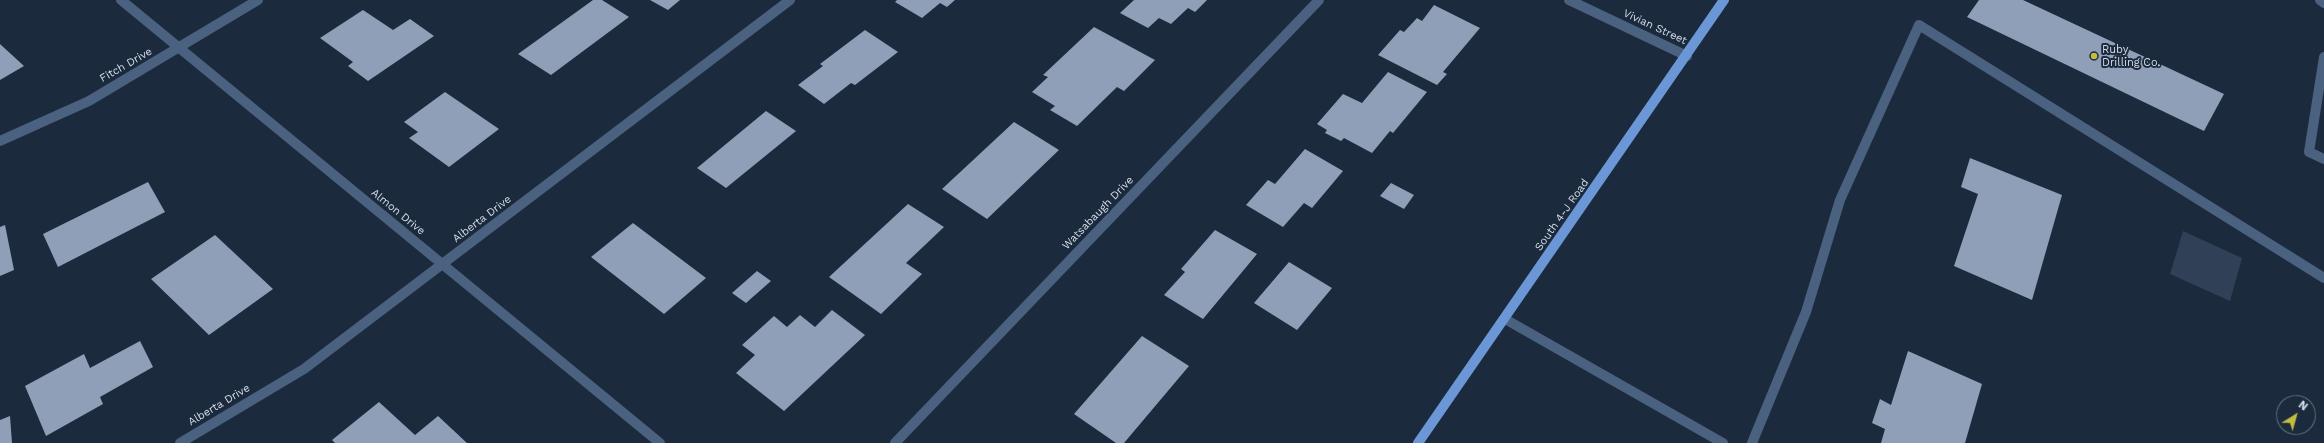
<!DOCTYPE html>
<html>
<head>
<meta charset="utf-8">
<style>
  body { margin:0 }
  #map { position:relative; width:2324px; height:443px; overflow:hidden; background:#1c2a3d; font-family:"Work Sans",sans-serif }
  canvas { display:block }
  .north { position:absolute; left:2276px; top:395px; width:40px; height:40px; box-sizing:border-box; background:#1c2a3d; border:1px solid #667282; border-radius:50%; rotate:37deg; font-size:11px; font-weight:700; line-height:16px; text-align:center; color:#d5deea }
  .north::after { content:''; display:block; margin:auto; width:14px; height:18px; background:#c2bd3f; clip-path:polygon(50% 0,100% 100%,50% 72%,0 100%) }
</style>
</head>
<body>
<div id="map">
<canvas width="2324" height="443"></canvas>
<div class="north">N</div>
</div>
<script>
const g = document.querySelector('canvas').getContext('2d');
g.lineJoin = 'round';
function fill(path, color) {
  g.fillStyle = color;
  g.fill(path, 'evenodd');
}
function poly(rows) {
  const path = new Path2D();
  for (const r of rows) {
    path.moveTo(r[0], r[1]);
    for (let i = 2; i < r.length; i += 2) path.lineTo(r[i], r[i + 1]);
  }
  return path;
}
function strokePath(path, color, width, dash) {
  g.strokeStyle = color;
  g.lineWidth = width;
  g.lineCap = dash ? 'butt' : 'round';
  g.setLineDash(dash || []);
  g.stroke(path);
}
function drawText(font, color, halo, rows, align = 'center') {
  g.font = font + ' "Work Sans",sans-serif';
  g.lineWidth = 4;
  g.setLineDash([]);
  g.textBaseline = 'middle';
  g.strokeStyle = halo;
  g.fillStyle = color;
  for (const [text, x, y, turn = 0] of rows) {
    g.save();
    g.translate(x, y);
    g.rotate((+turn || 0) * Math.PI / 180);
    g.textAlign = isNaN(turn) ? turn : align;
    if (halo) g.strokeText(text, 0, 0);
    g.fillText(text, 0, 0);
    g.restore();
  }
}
fill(poly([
  [2183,231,2242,258,2230,301,2170,274]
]), '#304057');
fill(poly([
  [593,0,602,0,629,17,551,75,518,54],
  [650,0,680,0,668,10],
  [897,0,955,0,947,7,940,3,922,18,895,2],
  [1134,0,1207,0,1195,12,1188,8,1171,24,1159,18,1148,28,1120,13],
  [1979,0,2023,0,2224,94,2204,131,1967,17],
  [1434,5,1480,28,1443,72,1447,74,1437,85,1378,55,1400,30,1404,32,1417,18,1422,21],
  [363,10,393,30,410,19,434,36,368,81,348,66,353,62,320,38],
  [1094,27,1155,60,1124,91,1117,87,1077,126,1050,110,1055,106,1032,92,1048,77,1043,75],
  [865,30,898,52,855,85,851,83,824,104,798,85,823,66,820,64],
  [0,44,24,66,0,80],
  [1388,72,1427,92,1393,133,1390,131,1372,153,1344,138,1341,141,1325,133,1327,130,1317,124,1343,94,1362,103],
  [445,92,499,129,449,167,409,138,418,132,404,122],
  [766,111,796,131,726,188,697,168],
  [1014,122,1059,150,987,219,942,189],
  [1305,149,1343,171,1312,208,1304,203,1283,227,1246,205,1268,180,1275,184],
  [1970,158,2062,195,2032,300,1954,266,1978,194,1961,187],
  [148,182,165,212,58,267,43,234],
  [1391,183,1414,195,1404,209,1380,196],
  [908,204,944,227,906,263,922,274,881,314,829,277],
  [633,223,706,278,664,314,591,257],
  [5,225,14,270,0,276,0,227],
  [1215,230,1257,254,1203,319,1164,295,1185,272,1181,269],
  [215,235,273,289,209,335,151,279],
  [1289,262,1332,288,1297,330,1254,303],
  [757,271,771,281,746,303,732,293],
  [832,310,865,335,784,411,736,373,755,355,742,345,774,316,787,327,800,315,815,327],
  [1142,336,1189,366,1124,443,1116,443,1074,414],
  [140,341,153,367,100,397,103,404,46,436,25,386,84,354,90,368],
  [1908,351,1982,384,1965,443,1881,443,1885,429,1872,423,1880,399,1891,405],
  [379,402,415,435,438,416,467,443,335,443,332,440],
  [10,416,12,443,0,443,0,420]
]), '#8e9fb7');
strokePath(poly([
  [121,0,660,443],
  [1569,0,1687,56],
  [2320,0,2324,3],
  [2324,57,2309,152,2324,159],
  [0,141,89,101,258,0],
  [1505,319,1723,443],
  [180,443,304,369,790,0],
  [895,443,1319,0],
  [1752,443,1806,312,1840,200,1919,25,2324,278]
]), '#4b6180', 10);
strokePath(poly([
  [1418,443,1724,0]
]), '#6b97d6', 10);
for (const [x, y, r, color] of [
  [2094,56,4,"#c2bd3f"]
]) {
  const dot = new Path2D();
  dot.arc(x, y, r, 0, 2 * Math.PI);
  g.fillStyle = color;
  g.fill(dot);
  strokePath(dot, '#1c2a3d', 1.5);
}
drawText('11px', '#d5deea', '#1c2a3d', [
  ["Vivian Street",1655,27,25],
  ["Fitch Drive",126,65,-30],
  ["Almon Drive",398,212,39],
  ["Watsabaugh Drive",1098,213,-46],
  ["South 4-J Road",1562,215,-55],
  ["Alberta Drive",482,219,-37],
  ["Alberta Drive",219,405,-31]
]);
drawText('11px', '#d5deea', '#1c2a3d', [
  ["Ruby",2102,50],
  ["Drilling Co.",2102,63]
], 'left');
</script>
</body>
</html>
